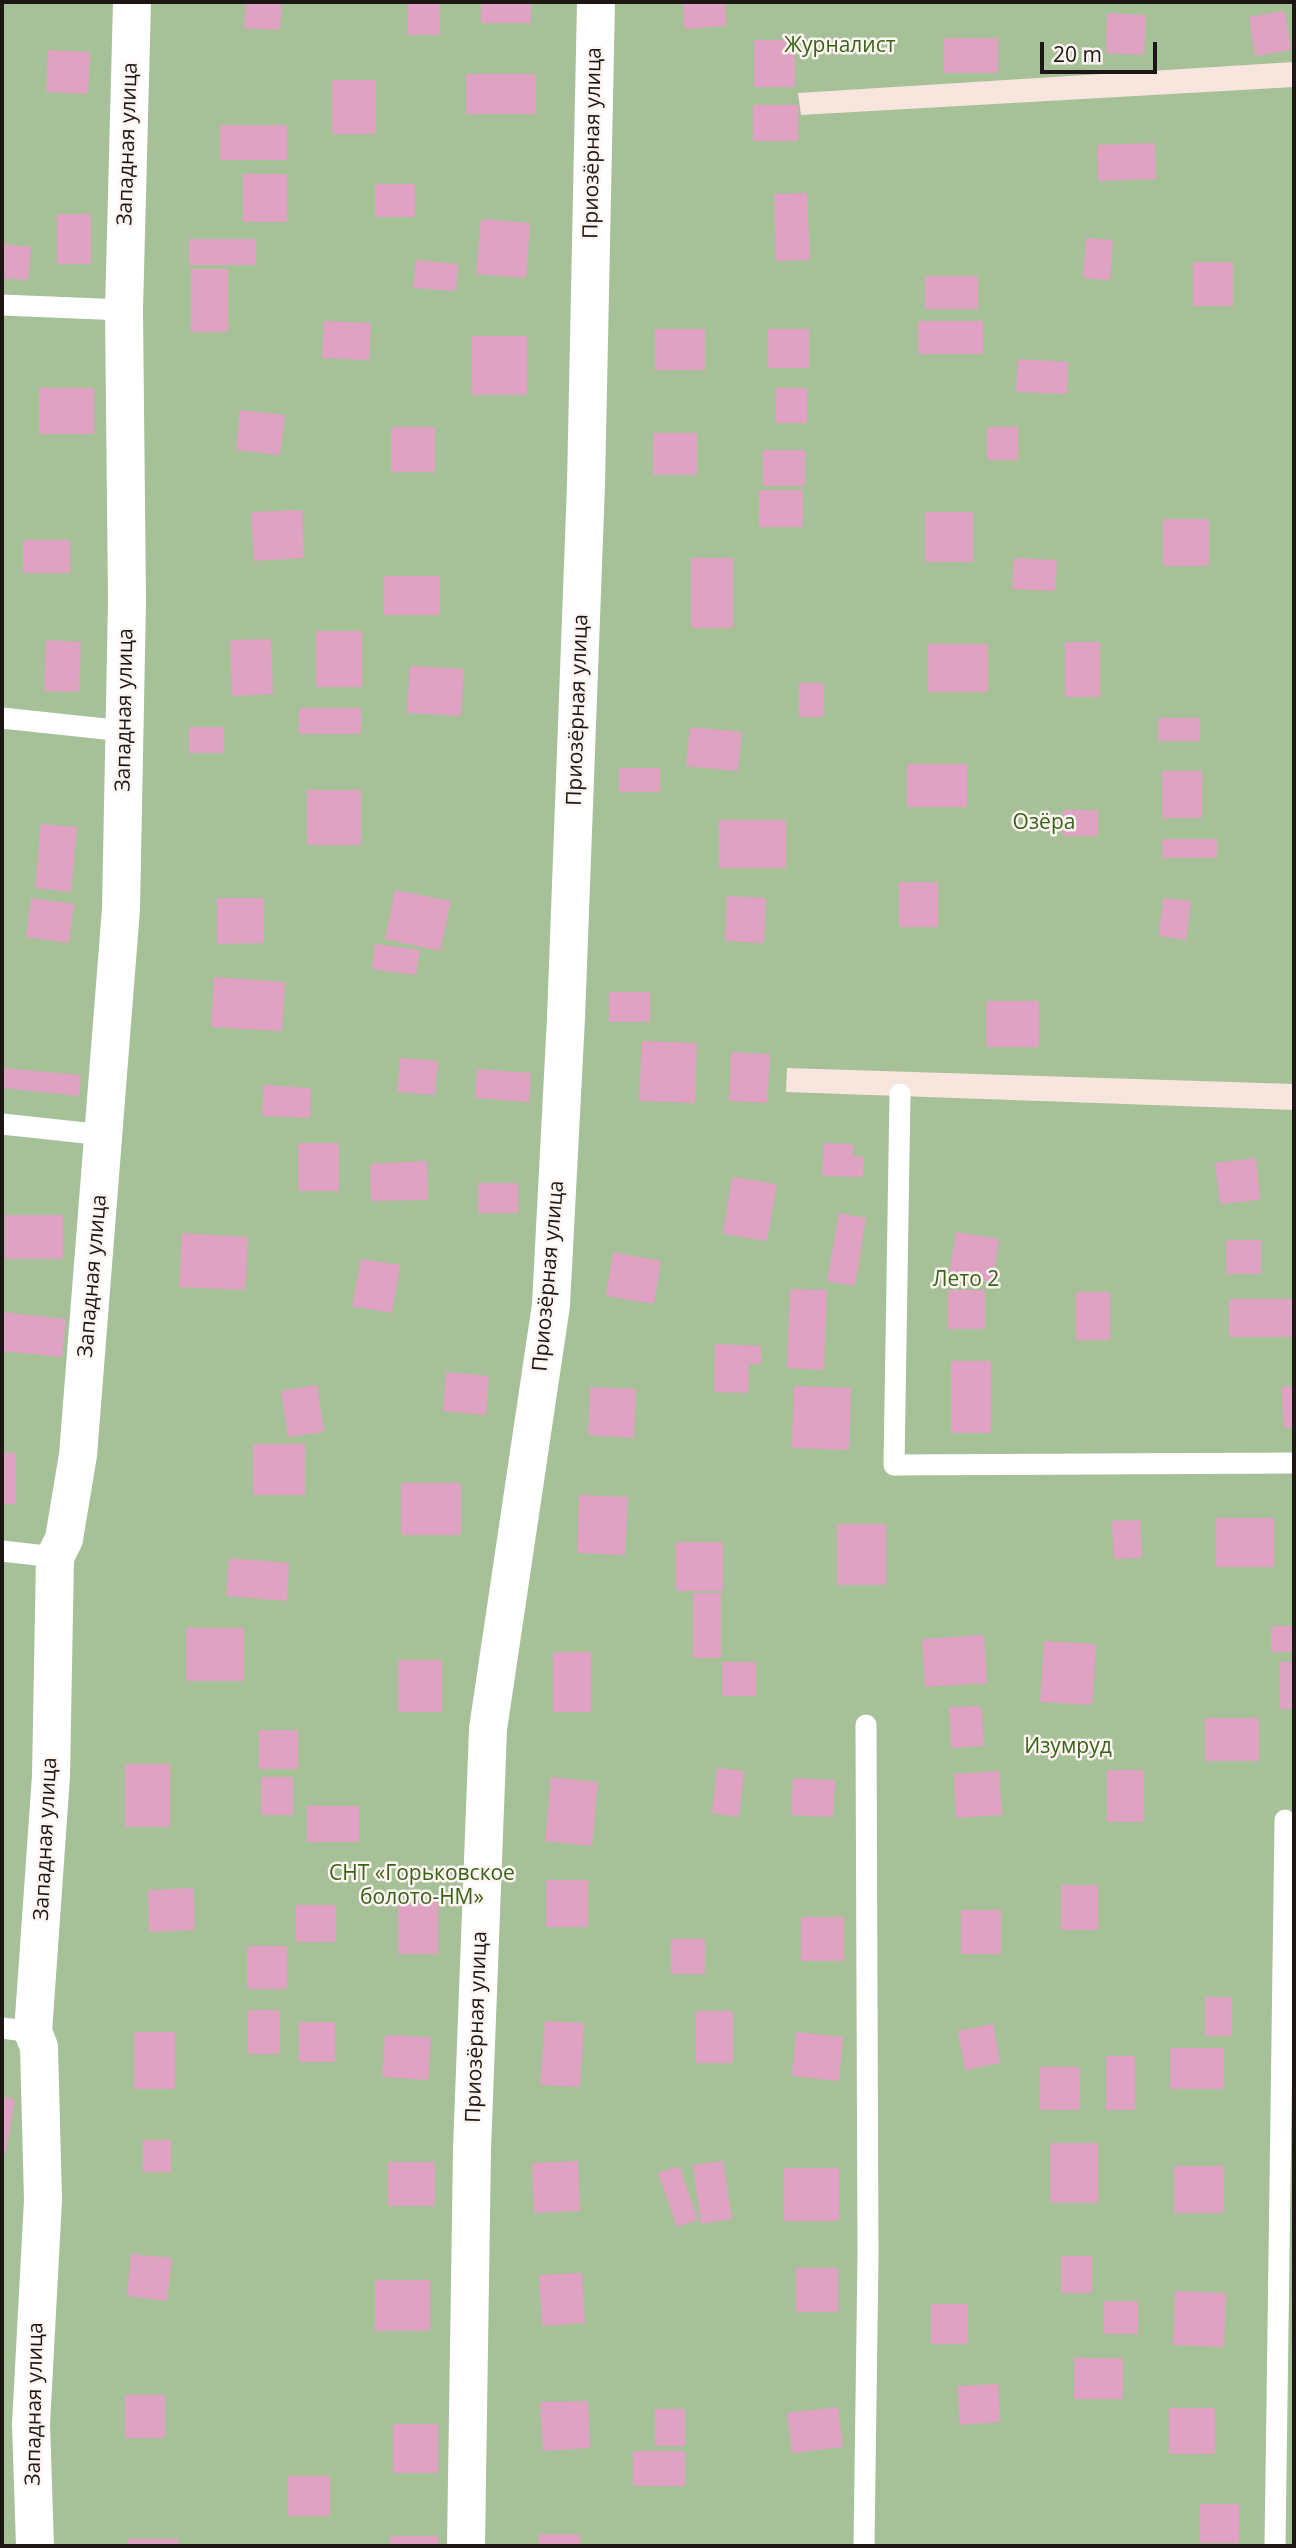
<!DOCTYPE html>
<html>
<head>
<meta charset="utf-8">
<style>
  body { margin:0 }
  #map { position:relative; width:1296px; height:2548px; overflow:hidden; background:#f8e5de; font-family:"Open Sans",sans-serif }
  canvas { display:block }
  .frame { position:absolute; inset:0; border:4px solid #1c1614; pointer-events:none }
  .scale { position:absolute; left:1040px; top:42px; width:117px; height:32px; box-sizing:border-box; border:4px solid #1c1614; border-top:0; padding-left:9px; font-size:21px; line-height:24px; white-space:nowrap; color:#1c1614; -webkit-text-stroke:5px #fdf5f2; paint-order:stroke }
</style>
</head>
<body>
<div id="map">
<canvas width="1296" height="2548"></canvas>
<div class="frame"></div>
<div class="scale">20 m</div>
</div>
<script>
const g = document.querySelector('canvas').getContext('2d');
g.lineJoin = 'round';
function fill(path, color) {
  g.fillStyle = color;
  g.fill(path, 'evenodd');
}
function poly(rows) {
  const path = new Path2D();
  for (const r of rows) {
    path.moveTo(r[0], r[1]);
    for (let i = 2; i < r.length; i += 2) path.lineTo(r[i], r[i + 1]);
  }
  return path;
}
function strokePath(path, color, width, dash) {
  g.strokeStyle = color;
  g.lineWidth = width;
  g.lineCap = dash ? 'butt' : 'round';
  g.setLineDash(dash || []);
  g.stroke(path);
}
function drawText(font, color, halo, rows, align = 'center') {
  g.font = font + ' "Open Sans",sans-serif';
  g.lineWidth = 5;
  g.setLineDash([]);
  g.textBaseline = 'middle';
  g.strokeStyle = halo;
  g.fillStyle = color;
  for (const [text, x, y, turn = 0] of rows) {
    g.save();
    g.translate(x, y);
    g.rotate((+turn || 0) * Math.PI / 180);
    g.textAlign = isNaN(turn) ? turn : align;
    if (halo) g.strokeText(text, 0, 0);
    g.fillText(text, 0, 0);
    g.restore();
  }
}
fill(poly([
  [2,2,1294,2,1294,62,798,93,801,115,1294,87,1294,1084,787,1068,786,1092,1294,1110,1294,2546,2,2546]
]), '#a6c098');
fill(poly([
  [246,2,282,2,280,30,244,28],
  [408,2,440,2,440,35,408,35],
  [481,2,531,2,531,23,481,23],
  [683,2,725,2,726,26,684,29],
  [1285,11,1291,50,1255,56,1249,17],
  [1107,13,1146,15,1144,55,1106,53],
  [944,38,998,38,998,73,944,73],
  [754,40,795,40,795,87,754,87],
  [48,50,90,52,88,94,46,92],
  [466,74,536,74,536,114,466,114],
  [332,80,376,80,376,134,332,134],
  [753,105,798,105,798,141,753,141],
  [220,125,287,125,287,160,220,160],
  [1155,143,1156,179,1098,181,1097,145],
  [243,174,287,174,287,222,243,222],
  [375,184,415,184,415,217,375,217],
  [807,193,810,260,776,261,774,194],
  [57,214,91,214,91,264,57,264],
  [481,219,530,223,526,278,476,274],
  [1086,238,1113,240,1110,280,1083,278],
  [189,239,256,239,256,265,189,265],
  [2,244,31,247,28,280,2,278],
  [416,260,458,264,456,291,413,288],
  [1193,262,1233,262,1233,306,1193,306],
  [191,269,228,269,228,332,191,332],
  [925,276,978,276,978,309,925,309],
  [324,321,371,323,369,360,322,358],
  [918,321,983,321,983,354,918,354],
  [655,329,705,329,705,370,655,370],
  [768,329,809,329,809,368,768,368],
  [472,336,527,336,527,395,472,395],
  [1018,359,1068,362,1067,394,1016,392],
  [39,388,94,388,94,434,39,434],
  [776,388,807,388,807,423,776,423],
  [240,410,285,415,280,455,236,450],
  [391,427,435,427,435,472,391,472],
  [987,427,1018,427,1018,460,987,460],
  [653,433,697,433,697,475,653,475],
  [763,450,805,450,805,486,763,486],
  [759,490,803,490,803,527,759,527],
  [302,510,304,558,254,561,251,512],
  [925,512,973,512,973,562,925,562],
  [1163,519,1209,519,1209,566,1163,566],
  [23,540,70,540,70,573,23,573],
  [691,558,733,558,733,628,691,628],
  [1014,558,1057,560,1055,591,1012,589],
  [384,576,440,576,440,615,384,615],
  [316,631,362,631,362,687,316,687],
  [271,639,273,694,232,696,230,640],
  [46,640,81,642,79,692,44,691],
  [1065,642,1100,642,1100,697,1065,697],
  [928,644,988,644,988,692,928,692],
  [410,666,464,669,461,716,407,713],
  [799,683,824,683,824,717,799,717],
  [299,708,361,708,361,734,299,734],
  [1158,718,1200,718,1200,741,1158,741],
  [189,727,224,727,224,753,189,753],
  [690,727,742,732,738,771,686,766],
  [907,764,967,764,967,807,907,807],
  [619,768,660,768,660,792,619,792],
  [1162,771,1202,771,1202,818,1162,818],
  [307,790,361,790,361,845,307,845],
  [1063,810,1098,810,1098,836,1063,836],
  [719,820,786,820,786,868,719,868],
  [41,824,77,827,71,892,35,888],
  [1162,839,1217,839,1217,858,1162,858],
  [899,882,938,882,938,927,899,927],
  [395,890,451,901,440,951,385,939],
  [727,896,766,898,764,943,725,941],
  [31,898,74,904,69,943,26,937],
  [217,898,264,898,264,943,217,944],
  [1163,898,1191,901,1186,940,1159,936],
  [375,944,420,950,416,975,372,969],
  [214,977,285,982,282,1031,211,1027],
  [609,992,650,992,650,1022,609,1022],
  [986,1001,1039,1001,1039,1047,986,1047],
  [642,1041,697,1043,695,1103,639,1101],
  [731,1052,770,1054,767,1103,729,1101],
  [400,1058,438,1061,435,1095,397,1092],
  [2,1068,81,1075,79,1096,2,1088],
  [477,1069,531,1073,529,1102,475,1098],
  [264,1085,311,1088,310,1118,262,1116],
  [298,1143,339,1143,339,1191,298,1191],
  [824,1143,853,1144,853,1156,864,1157,863,1177,822,1176],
  [1256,1158,1260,1200,1220,1204,1215,1163],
  [427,1161,428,1200,371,1201,370,1164],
  [732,1177,777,1184,767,1241,723,1234],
  [478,1183,518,1183,518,1213,478,1213],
  [839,1213,866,1218,855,1286,827,1281],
  [5,1215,63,1215,63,1259,5,1259],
  [956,1232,999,1239,992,1282,949,1275],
  [182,1233,248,1237,245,1290,179,1287],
  [1226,1240,1261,1240,1261,1274,1226,1274],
  [613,1252,661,1261,654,1304,606,1296],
  [361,1259,400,1265,392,1313,352,1306],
  [790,1289,827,1290,824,1370,787,1368],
  [948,1290,985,1290,985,1329,948,1329],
  [1076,1292,1110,1292,1110,1340,1076,1340],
  [1229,1299,1294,1299,1294,1337,1229,1337],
  [2,1312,66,1319,62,1357,2,1351],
  [715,1344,761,1346,761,1364,749,1364,748,1393,714,1392],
  [951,1361,991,1361,991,1433,951,1433],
  [446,1372,489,1376,486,1415,443,1411],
  [317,1385,324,1432,288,1437,281,1391],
  [794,1386,851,1388,849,1450,792,1448],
  [1294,1386,1294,1427,1284,1428,1281,1387],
  [590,1387,636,1389,634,1438,588,1435],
  [253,1444,305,1444,305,1495,253,1495],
  [2,1453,16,1453,16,1504,2,1504],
  [401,1483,461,1483,461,1535,401,1535],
  [579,1495,628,1497,625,1555,577,1553],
  [1216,1518,1274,1518,1274,1567,1216,1567],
  [1140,1520,1142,1558,1114,1559,1112,1521],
  [837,1524,886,1524,886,1585,837,1585],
  [676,1542,723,1542,723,1591,676,1591],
  [229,1558,289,1563,287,1601,226,1596],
  [693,1593,721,1593,721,1658,693,1658],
  [1271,1626,1294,1626,1294,1652,1271,1652],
  [186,1628,244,1628,244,1681,186,1681],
  [984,1635,987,1683,925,1687,922,1639],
  [1044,1641,1096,1644,1092,1705,1040,1702],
  [553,1652,591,1652,591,1712,553,1712],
  [398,1660,442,1660,442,1712,398,1712],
  [722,1662,756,1662,756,1696,722,1696],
  [1280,1662,1294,1662,1294,1709,1280,1709],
  [981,1706,984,1746,951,1748,949,1707],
  [1205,1718,1259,1718,1259,1761,1205,1761],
  [259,1730,298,1730,298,1769,259,1769],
  [125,1764,170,1764,170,1827,125,1827],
  [717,1768,744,1771,739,1817,712,1813],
  [1107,1770,1144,1770,1144,1822,1107,1822],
  [999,1771,1002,1815,956,1818,954,1774],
  [261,1777,293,1777,293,1815,261,1815],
  [551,1777,598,1782,592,1846,545,1841],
  [793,1778,835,1780,833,1817,791,1815],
  [307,1806,359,1806,359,1842,307,1842],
  [546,1880,588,1880,588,1927,546,1927],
  [1061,1885,1098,1885,1098,1930,1061,1930],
  [193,1888,195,1930,149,1932,148,1890],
  [398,1900,438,1900,438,1954,398,1954],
  [296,1905,336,1905,336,1942,296,1942],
  [961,1910,1001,1910,1001,1954,961,1954],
  [801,1917,844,1917,844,1961,801,1961],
  [671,1939,705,1939,705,1974,671,1974],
  [247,1946,287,1946,287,1989,247,1989],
  [1205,1997,1232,1997,1232,2036,1205,2036],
  [248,2010,280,2010,280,2054,248,2054],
  [696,2011,733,2011,733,2063,696,2063],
  [545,2021,584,2023,580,2087,540,2085],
  [299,2022,335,2022,335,2062,299,2062],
  [993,2024,1000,2063,965,2070,958,2031],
  [134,2032,175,2032,175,2089,134,2089],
  [796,2032,843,2037,839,2081,792,2076],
  [385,2035,431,2037,428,2080,382,2077],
  [1170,2048,1224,2048,1224,2089,1170,2089],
  [1106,2056,1135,2056,1135,2110,1106,2110],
  [1040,2067,1080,2067,1080,2110,1040,2110],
  [2,2097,15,2099,6,2152,2,2152],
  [143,2140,171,2140,171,2172,143,2172],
  [1050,2143,1098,2143,1098,2203,1050,2203],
  [578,2161,580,2211,534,2213,532,2163],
  [723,2161,732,2219,701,2224,693,2165],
  [388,2162,435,2162,435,2206,388,2206],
  [679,2166,698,2220,677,2227,658,2173],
  [1174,2166,1224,2166,1224,2213,1174,2213],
  [784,2168,839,2168,839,2221,784,2221],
  [131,2254,172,2258,167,2301,127,2296],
  [1061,2256,1092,2256,1092,2293,1061,2293],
  [796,2268,838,2268,838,2312,796,2312],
  [582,2273,585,2323,542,2326,539,2275],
  [375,2280,430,2280,430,2331,375,2331],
  [1175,2291,1226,2293,1224,2347,1173,2345],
  [1104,2301,1138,2301,1138,2334,1104,2334],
  [931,2304,968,2304,968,2344,931,2344],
  [1074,2358,1123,2358,1123,2399,1074,2399],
  [998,2384,1000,2422,960,2425,957,2386],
  [125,2395,165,2395,165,2438,125,2438],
  [588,2401,590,2448,543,2451,540,2402],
  [838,2407,843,2447,792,2453,787,2413],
  [1169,2408,1215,2408,1215,2454,1169,2454],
  [655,2409,685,2409,685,2446,655,2446],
  [393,2424,438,2424,438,2473,393,2473],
  [633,2451,685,2451,685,2486,633,2486],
  [288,2476,330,2476,330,2516,288,2516],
  [1200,2504,1239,2504,1239,2543,1200,2543],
  [539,2534,580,2534,580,2546,539,2546],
  [390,2536,438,2536,438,2546,390,2546],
  [128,2539,178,2539,178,2546,128,2546]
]), '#e0a2c3');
strokePath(poly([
  [2,305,124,310],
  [2,718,124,731],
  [900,1094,894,1465,1294,1463],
  [2,1124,104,1135],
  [2,1551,55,1557],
  [2,2028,33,2032],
  [864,2546,868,2256,866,1725],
  [1275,2546,1285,1820]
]), '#fff', 21);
strokePath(poly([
  [35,2546,31,2424,43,2200,39,2047,33,2032,51,1776,55,1557,64,1539,78,1455,121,909,127,601,124,310,132,2],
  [466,2546,472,2149,488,1729,551,1305,566,1018,586,485,596,2]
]), '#fff', 38);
drawText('21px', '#386316', '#fdf5f2', [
  ["Журналист",840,46],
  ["Озёра",1044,823],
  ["Лето 2",966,1280],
  ["Изумруд",1068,1747],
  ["СНТ «Горьковское",422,1874],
  ["болото-НМ»",422,1898]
]);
drawText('21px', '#1c1614', '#fdf5f2', [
  ["Приозёрная улица",593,143,-89],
  ["Западная улица",128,144,-88],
  ["Западная улица",125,710,-89],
  ["Приозёрная улица",578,710,-88],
  ["Западная улица",93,1276,-85],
  ["Приозёрная улица",549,1276,-85],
  ["Западная улица",46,1839,-87],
  ["Приозёрная улица",477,2027,-88],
  ["Западная улица",35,2404,-89]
]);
</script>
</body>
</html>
